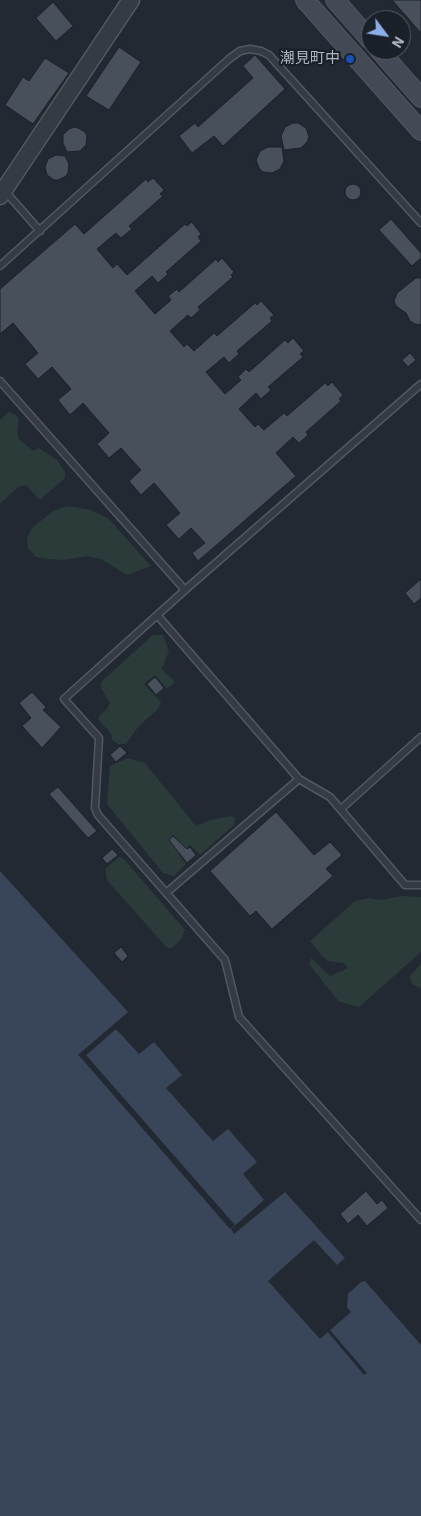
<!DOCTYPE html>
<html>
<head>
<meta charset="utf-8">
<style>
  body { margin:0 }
  #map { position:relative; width:421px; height:1516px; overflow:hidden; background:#222932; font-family:"IBM Plex Sans",sans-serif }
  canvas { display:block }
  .north { position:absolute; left:361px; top:10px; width:50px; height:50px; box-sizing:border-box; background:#1a2028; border:1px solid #565c65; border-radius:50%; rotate:121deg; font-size:14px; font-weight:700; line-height:20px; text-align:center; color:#afb5c0 }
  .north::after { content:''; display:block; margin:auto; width:18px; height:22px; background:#8caee8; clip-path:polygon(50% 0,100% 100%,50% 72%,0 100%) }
</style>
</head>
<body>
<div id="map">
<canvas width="421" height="1516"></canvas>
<div class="north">N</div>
</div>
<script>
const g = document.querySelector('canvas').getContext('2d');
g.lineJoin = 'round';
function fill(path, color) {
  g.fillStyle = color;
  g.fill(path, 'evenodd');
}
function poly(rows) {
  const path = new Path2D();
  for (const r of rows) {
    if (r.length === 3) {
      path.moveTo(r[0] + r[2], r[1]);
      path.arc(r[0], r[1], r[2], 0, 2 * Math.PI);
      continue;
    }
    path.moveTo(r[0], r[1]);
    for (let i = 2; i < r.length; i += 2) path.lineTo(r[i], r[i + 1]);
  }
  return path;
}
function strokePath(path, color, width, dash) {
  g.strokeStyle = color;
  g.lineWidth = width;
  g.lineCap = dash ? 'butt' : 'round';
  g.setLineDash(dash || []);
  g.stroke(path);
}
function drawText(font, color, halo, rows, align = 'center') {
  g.font = font + ' "IBM Plex Sans","Noto Sans JP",sans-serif';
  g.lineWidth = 4.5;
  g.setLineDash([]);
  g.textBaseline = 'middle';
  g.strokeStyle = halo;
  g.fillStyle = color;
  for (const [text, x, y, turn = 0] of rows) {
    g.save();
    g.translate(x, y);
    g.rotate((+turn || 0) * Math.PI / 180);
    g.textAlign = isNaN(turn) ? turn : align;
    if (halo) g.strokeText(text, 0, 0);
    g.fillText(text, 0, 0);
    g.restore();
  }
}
fill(poly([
  [9,412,16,415,19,420,17,431,19,439,33,451,39,448,57,460,65,472,65,478,40,500,26,485,18,487,0,504,0,420],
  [67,506,91,510,108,518,151,566,127,575,101,559,86,556,64,560,47,559,36,557,28,548,27,538,32,528,53,511],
  [153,635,163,635,165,640,169,651,162,669,175,682,167,689,155,675,144,684,161,702,158,709,139,726,126,744,118,744,112,740,111,734,99,720,99,716,107,709,110,703,100,686,102,681],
  [128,758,145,763,196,826,210,820,231,816,235,818,234,825,201,854,198,853,190,845,179,855,186,864,174,876,163,873,107,804,110,766],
  [119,857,124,859,185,930,181,939,172,948,167,948,107,880,105,869],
  [402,896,421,897,421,952,359,1007,340,1002,335,997,309,964,311,958,330,976,348,968,344,963,328,961,322,956,310,941,355,901,369,898,381,900],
  [421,964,421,988,419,988,412,984,409,977]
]), '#2a3b3a');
fill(poly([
  [0,871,128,1012,78,1055,82,1059,116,1029,139,1054,154,1042,182,1075,166,1088,213,1141,228,1129,257,1162,243,1174,264,1200,231,1229,234,1234,285,1192,345,1258,337,1265,314,1240,268,1281,320,1339,351,1312,347,1307,348,1294,361,1282,365,1281,421,1345,421,1516,0,1516]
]), '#39465a');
fill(poly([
  [86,1055,235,1225,230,1229,82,1059],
  [329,1329,367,1373,364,1375,327,1331]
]), '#222932');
const building = poly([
  [392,0,421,0,421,33,392,0],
  [53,2,73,26,56,41,36,18,53,2],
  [119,47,141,62,109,110,86,96,119,47],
  [255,55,285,89,223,146,214,136,192,153,179,136,195,123,198,127,253,78,243,66,255,55],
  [45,58,69,73,33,124,5,105,23,77,29,81,45,58],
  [293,123,298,123,306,128,309,137,307,142,301,148,284,150,281,136,283,132,285,127,293,123],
  [74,127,78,128,85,132,87,136,86,145,80,151,67,152,63,143,63,135,69,129,74,127],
  [268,147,282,147,284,161,280,169,272,173,263,172,259,168,256,160,260,151,268,147],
  [56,155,65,156,69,164,68,173,66,176,58,180,54,180,47,175,45,167,48,159,56,155],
  [153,178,164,190,160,194,163,196,129,226,132,229,121,238,116,233,97,249,113,268,117,264,127,275,185,224,187,226,192,222,201,234,198,237,201,241,166,272,168,274,158,283,152,276,135,291,155,314,171,300,168,296,177,289,179,292,216,259,218,262,222,258,234,272,231,275,233,277,198,307,200,310,191,318,188,315,170,331,184,347,187,344,194,351,214,333,217,336,255,303,257,305,261,301,274,315,270,318,272,321,237,351,239,354,229,363,224,357,206,372,225,394,241,380,238,377,246,369,249,372,285,340,288,343,293,338,304,351,300,354,303,357,268,387,271,390,261,399,256,393,239,409,255,427,258,424,264,430,284,413,287,416,325,383,328,386,332,382,343,395,339,399,341,401,306,432,308,435,299,443,293,437,276,453,296,476,198,561,192,553,205,543,191,528,179,539,166,525,180,513,154,483,141,495,129,481,141,470,121,448,109,458,97,444,109,433,83,403,70,415,58,400,71,389,52,367,38,379,25,364,38,353,13,323,0,334,0,289,75,224,84,234,146,179,148,182,153,178],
  [353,192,8],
  [391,219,421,253,421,258,412,266,379,230,391,219],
  [416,278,421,278,421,325,415,324,410,321,406,313,396,306,394,301,397,293,416,278],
  [410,353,416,360,408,367,402,360,410,353],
  [421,579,421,598,414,604,405,593,421,579],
  [155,677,164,688,156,695,147,684,155,677],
  [32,692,46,707,43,710,61,727,42,748,22,726,31,718,19,703,32,692],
  [120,746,127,753,116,762,110,755,120,746],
  [58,787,97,831,88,838,49,794,58,787],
  [276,812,314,855,330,842,342,855,326,869,333,876,272,929,256,911,250,916,210,871,276,812],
  [173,836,187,849,190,847,196,855,187,863,169,840,173,836],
  [112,849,118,855,107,864,102,858,112,849],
  [121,947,128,956,122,962,114,953,121,947],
  [366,1191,377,1204,382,1200,388,1208,367,1226,358,1215,348,1224,340,1214,366,1191]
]);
fill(building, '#48505c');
strokePath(building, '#1c222a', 1);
const service = poly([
  [4,190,40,231],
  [0,266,229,59,240,51,250,49,261,51,269,55,421,223],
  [0,381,185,590],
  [421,384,185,590,64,699,99,738,95,808,98,815,225,960,239,1017,421,1220],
  [158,616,299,779,330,797,405,885,421,885],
  [341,809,421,737],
  [166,893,299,779]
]);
const tertiary = poly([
  [0,196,131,0]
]);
const secondary = poly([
  [305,0,421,131],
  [335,0,371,41],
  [379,50,421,98]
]);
strokePath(service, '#525861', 9);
strokePath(tertiary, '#525861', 19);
strokePath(secondary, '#525861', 20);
strokePath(service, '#353b43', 6);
strokePath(tertiary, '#353b43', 16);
strokePath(secondary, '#434a56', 18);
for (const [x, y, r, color] of [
  [350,59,5,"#1a4fb4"]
]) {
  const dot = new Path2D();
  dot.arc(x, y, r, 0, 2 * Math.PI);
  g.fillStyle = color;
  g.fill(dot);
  strokePath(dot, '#1a2028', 2);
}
drawText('15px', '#afb5c0', '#1a2028', [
  ["潮見町中",340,59]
], 'right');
</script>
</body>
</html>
